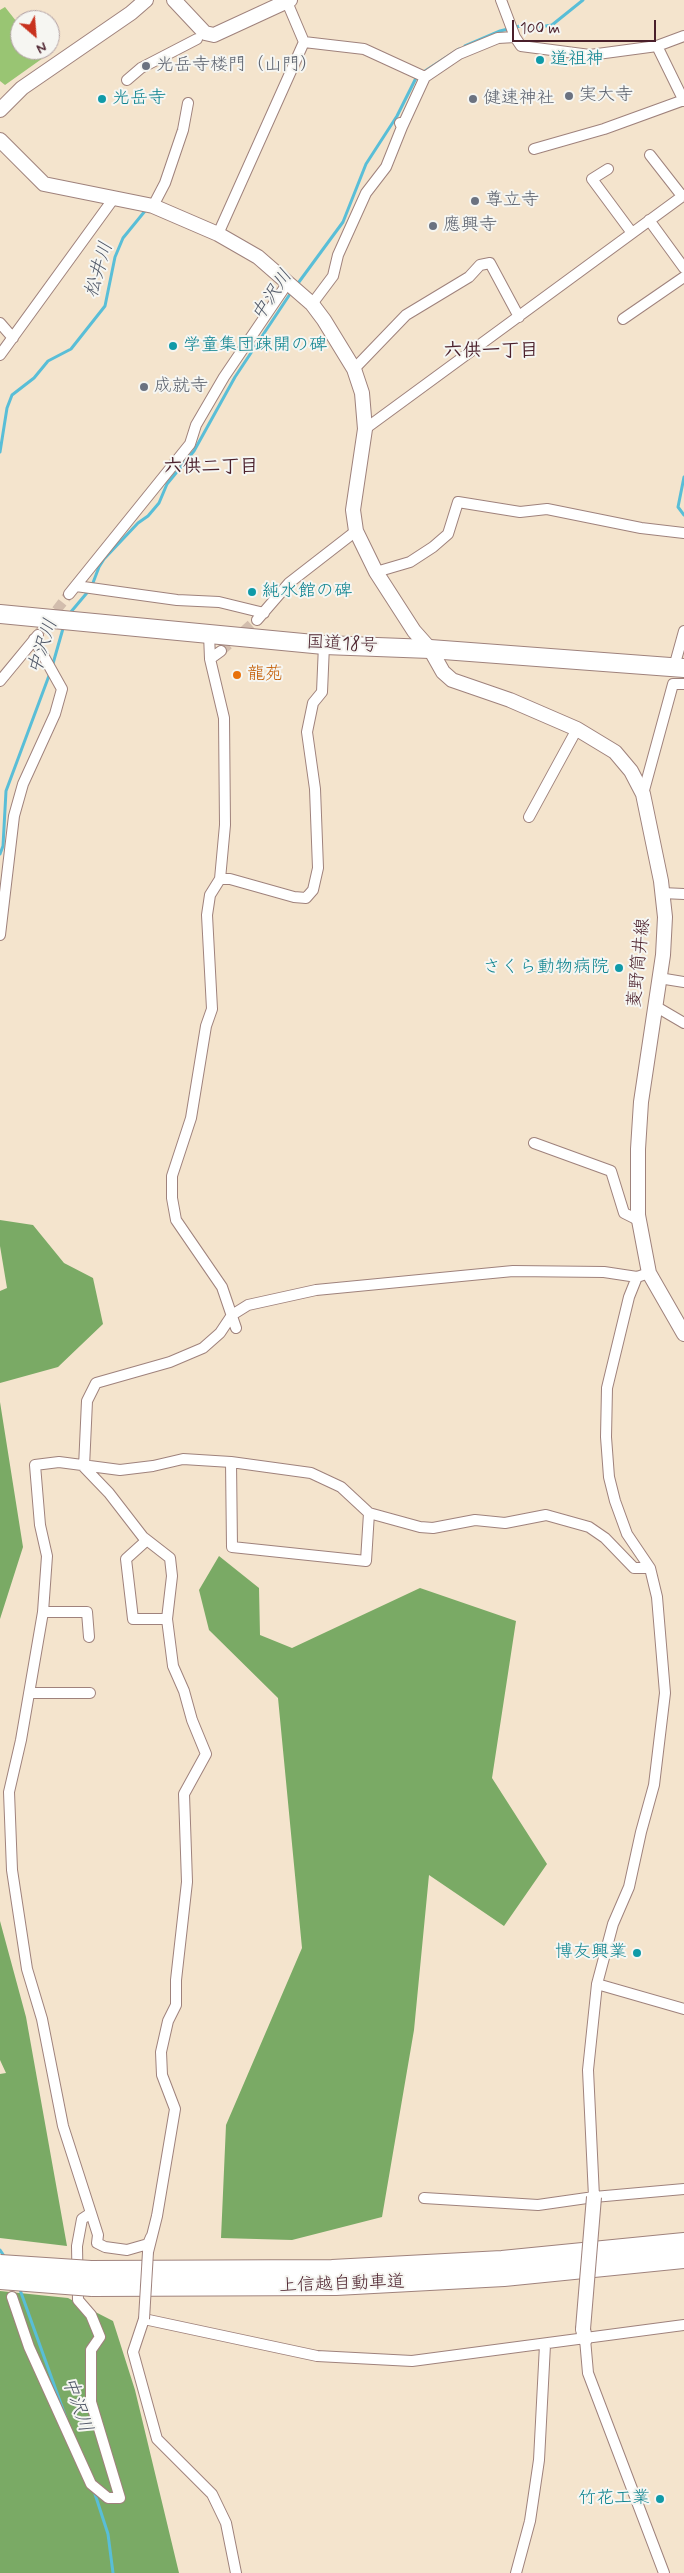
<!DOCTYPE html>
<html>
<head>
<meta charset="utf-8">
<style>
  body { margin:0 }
  #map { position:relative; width:684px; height:2573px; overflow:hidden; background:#f4e4cd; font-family:Mynerve,sans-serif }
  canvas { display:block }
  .north { position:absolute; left:10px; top:10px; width:50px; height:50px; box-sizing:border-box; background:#f6f6f2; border:1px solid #b1a0a2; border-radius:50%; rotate:153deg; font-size:14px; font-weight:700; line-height:20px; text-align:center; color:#4a1f2b }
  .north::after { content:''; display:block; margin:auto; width:18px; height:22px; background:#c8321e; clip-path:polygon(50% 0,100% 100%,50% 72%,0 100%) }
  .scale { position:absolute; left:512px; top:20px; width:144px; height:22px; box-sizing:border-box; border:2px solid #4a1f2b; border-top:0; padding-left:6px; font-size:15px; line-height:18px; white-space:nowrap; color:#4a1f2b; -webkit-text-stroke:4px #f6f6f2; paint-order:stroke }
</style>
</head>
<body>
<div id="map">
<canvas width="684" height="2573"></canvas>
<div class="north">N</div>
<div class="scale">100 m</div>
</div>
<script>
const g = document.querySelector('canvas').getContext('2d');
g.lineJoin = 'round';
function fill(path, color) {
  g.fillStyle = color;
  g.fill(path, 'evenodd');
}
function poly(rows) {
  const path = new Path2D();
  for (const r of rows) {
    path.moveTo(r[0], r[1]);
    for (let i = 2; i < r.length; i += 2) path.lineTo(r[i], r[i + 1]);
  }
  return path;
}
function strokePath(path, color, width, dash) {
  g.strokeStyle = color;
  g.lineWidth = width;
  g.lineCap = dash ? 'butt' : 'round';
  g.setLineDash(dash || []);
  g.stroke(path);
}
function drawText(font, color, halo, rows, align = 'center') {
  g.font = font + ' Mynerve,"Klee One",sans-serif';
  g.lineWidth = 4;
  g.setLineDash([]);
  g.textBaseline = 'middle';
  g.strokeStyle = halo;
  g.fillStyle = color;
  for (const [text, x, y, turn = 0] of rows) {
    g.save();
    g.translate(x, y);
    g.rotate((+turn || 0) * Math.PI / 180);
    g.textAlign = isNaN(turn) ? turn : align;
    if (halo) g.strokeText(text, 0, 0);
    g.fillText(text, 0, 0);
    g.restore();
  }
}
fill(poly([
  [5,7,20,26,16,31,20,34,20,50,35,50,43,58,5,85,0,81,0,10]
]), '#99c573');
fill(poly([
  [0,1220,33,1225,64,1263,93,1278,103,1324,58,1367,0,1383,0,1291,7,1288,0,1246],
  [0,1402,23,1547,0,1619],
  [219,1556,259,1588,260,1635,292,1648,420,1588,516,1621,492,1778,547,1864,504,1926,429,1875,414,2030,382,2217,292,2240,221,2238,226,2125,302,1948,278,1698,209,1630,199,1590],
  [0,1921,26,2017,67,2246,0,2238,0,2074,6,2073,0,2060],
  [0,2291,68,2298,113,2321,135,2390,179,2573,0,2573]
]), '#7aaa65');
strokePath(poly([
  [465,46,500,31,520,26,533,28,552,25,583,0],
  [422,73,459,49],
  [296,286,343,222,366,164,397,116,417,76],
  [0,452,7,408,12,395,34,378,48,361,71,349,105,306,115,257,123,238,145,211],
  [684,477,678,507,684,515],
  [70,613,91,588,99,567,104,559,138,523,148,516,159,503,167,484,194,451,235,377,292,291],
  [52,667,64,625],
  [0,854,3,846,6,791,50,673],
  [0,2250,6,2259],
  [19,2287,66,2418],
  [94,2491,108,2534,113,2573]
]), '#59bed7', 3);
strokePath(poly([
  [38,634,69,594],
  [221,651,263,614]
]), '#d2bdad', 10, [10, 5]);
const street = poly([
  [501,0,515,37,521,46,590,55,657,46,684,36],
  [304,42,364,49,425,77],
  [657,46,684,101],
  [127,80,141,68,197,39],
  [402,127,425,77,459,54,498,38,515,37],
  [534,149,604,129,684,100],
  [650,155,682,196],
  [608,169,592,179,632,233],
  [153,206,165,183,183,130,188,103],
  [649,220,684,268],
  [218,234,304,42,287,2],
  [312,304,333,276,338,255,366,193,386,167,402,127,400,123],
  [623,319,684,277],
  [0,323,13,338],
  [0,355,114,198],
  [354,369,406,315,469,277,480,265,490,263,519,317],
  [365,429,684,195],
  [376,572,410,562,433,547,448,534,458,502,520,512,547,509,641,528,684,533],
  [76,586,177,600,219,602,264,613],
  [69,594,190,444,196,425,224,377,287,284],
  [257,620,289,583,356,531],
  [209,634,210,659,224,718,225,825,220,879],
  [210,659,221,651],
  [674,667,684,631],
  [0,681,38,635],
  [643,794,673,684,684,684],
  [529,817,577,729],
  [662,893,684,894],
  [0,935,14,816,23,784,55,714,62,689,34,639],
  [659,978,684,982],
  [655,1006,684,1023],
  [534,1143,611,1171,624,1213,638,1220],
  [236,1328,222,1287,176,1220,172,1198,172,1176,191,1118,206,1026,212,1009,207,915,210,895,220,879,230,879,294,897,306,898,313,890,318,868,315,789,307,732,313,703,322,692,324,645],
  [231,1462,232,1547,366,1561,369,1513],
  [147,1540,126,1559,133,1619,167,1619],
  [43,1612,87,1612,89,1637],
  [29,1693,90,1693],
  [597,1984,684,2009],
  [594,2197,588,2070,597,1984,613,1924,629,1887,641,1832,654,1785,665,1693,657,1597,650,1568,627,1534,615,1501,609,1477,606,1437,607,1388,629,1297,637,1277],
  [424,2198,538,2205,594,2197,684,2189],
  [91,2213,98,2235,97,2243,105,2247,127,2250,148,2244,151,2237],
  [148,2252,157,2216,175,2109,162,2075,161,2052,168,2021,176,2005,176,1980,187,1882,184,1794,206,1754,192,1720,184,1691,173,1666,167,1619,172,1576,170,1558,143,1537,109,1493,84,1467,87,1401,96,1383,170,1362,203,1348,220,1333,232,1315,248,1305,316,1290,513,1271,604,1272,637,1277,649,1273],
  [12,2297,29,2347,91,2484,108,2498,120,2498,91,2402,91,2350,100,2337,91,2315,78,2300,77,2246,82,2219,91,2213,63,2126,42,2019,27,1969,12,1870,9,1792,21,1740,43,1612,47,1556,40,1525,35,1465,59,1462,120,1470,153,1466,183,1459,231,1462,311,1473,341,1487,369,1513,420,1527,433,1528,475,1520,505,1523,546,1515,589,1527,605,1538,634,1568,650,1568],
  [585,2339,588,2373,664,2573],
  [236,2573,226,2523,212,2494,157,2439,133,2352,144,2319,317,2356,412,2361,684,2325],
  [516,2573,530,2521,539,2460,545,2345]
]);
const secondary = poly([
  [174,0,205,33,214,35,290,0],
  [0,110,22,88,131,13,146,0],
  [0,140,44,184,153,206,218,234,258,257,312,304,324,320,354,369,362,393,365,429,353,510,356,531,376,572,414,631,430,649,443,672,452,680,510,700,577,729,615,752,631,771,643,794,661,881,665,917,663,955,641,1102,638,1149,638,1215,649,1273,684,1334],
  [583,2329,585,2339]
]);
const highway = poly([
  [0,614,324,645,430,649,684,668],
  [91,2270,332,2269,502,2260,684,2242],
  [92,2287,336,2286,504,2277,684,2259]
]);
strokePath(street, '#9f827c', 12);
strokePath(secondary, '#9f827c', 16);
strokePath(highway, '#9f827c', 20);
strokePath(street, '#fff', 10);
strokePath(secondary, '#fff', 14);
strokePath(highway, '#fff', 18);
const streetBridge = poly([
  [144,2319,148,2252]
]);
const secondaryBridge = poly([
  [583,2329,594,2197]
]);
const highwayBridge = poly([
  [0,2264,91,2270],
  [0,2280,92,2287]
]);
strokePath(streetBridge, '#9f827c', 12, []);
strokePath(secondaryBridge, '#9f827c', 16, []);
strokePath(highwayBridge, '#9f827c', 20, []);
strokePath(streetBridge, '#fff', 10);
strokePath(secondaryBridge, '#fff', 14);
strokePath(highwayBridge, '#fff', 18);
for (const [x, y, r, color] of [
  [540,60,5,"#0f9aa8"],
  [146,66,5,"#6b7280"],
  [569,96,5,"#6b7280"],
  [102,99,5,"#0f9aa8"],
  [473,99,5,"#6b7280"],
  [475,201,5,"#6b7280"],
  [433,226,5,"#6b7280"],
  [173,346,5,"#0f9aa8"],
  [144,387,5,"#6b7280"],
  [252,592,5,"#0f9aa8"],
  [237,675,5,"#e8710a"],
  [619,968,5,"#0f9aa8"],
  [637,1953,5,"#0f9aa8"],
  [660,2499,5,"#0f9aa8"]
]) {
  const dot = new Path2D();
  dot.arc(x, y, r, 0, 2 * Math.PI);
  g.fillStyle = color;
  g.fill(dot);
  strokePath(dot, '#f6f6f2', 2);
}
drawText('18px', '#0d838f', '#f6f6f2', [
  ["道祖神",550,60],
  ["光岳寺",112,99],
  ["学童集団疎開の碑",183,346],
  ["純水館の碑",262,592],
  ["さくら動物病院",609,968,"right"],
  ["博友興業",627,1953,"right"],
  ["竹花工業",650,2499,"right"]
], 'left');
drawText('18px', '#5b616d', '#f6f6f2', [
  ["光岳寺楼門（山門）",156,66],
  ["実大寺",579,96],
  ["健速神社",483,99],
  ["尊立寺",485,201],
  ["應興寺",443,226],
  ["成就寺",154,387]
], 'left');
drawText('18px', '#4a1f2b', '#f6f6f2', [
  ["国道18号",342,645,3],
  ["菱野筒井線",640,963,-84],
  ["上信越自動車道",342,2285,-2]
]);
drawText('18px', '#c56008', '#f6f6f2', [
  ["龍苑",247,675]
], 'left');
drawText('italic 19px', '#4f5767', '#f6f6f2', [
  ["松井川",100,270,-73],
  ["中沢川",273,296,-56],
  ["中沢川",44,647,-72],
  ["中沢川",76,2405,71]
]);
drawText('bold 19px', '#4a1f2b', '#f6f6f2', [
  ["六供一丁目",491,352],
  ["六供二丁目",211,468]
]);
</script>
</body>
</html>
